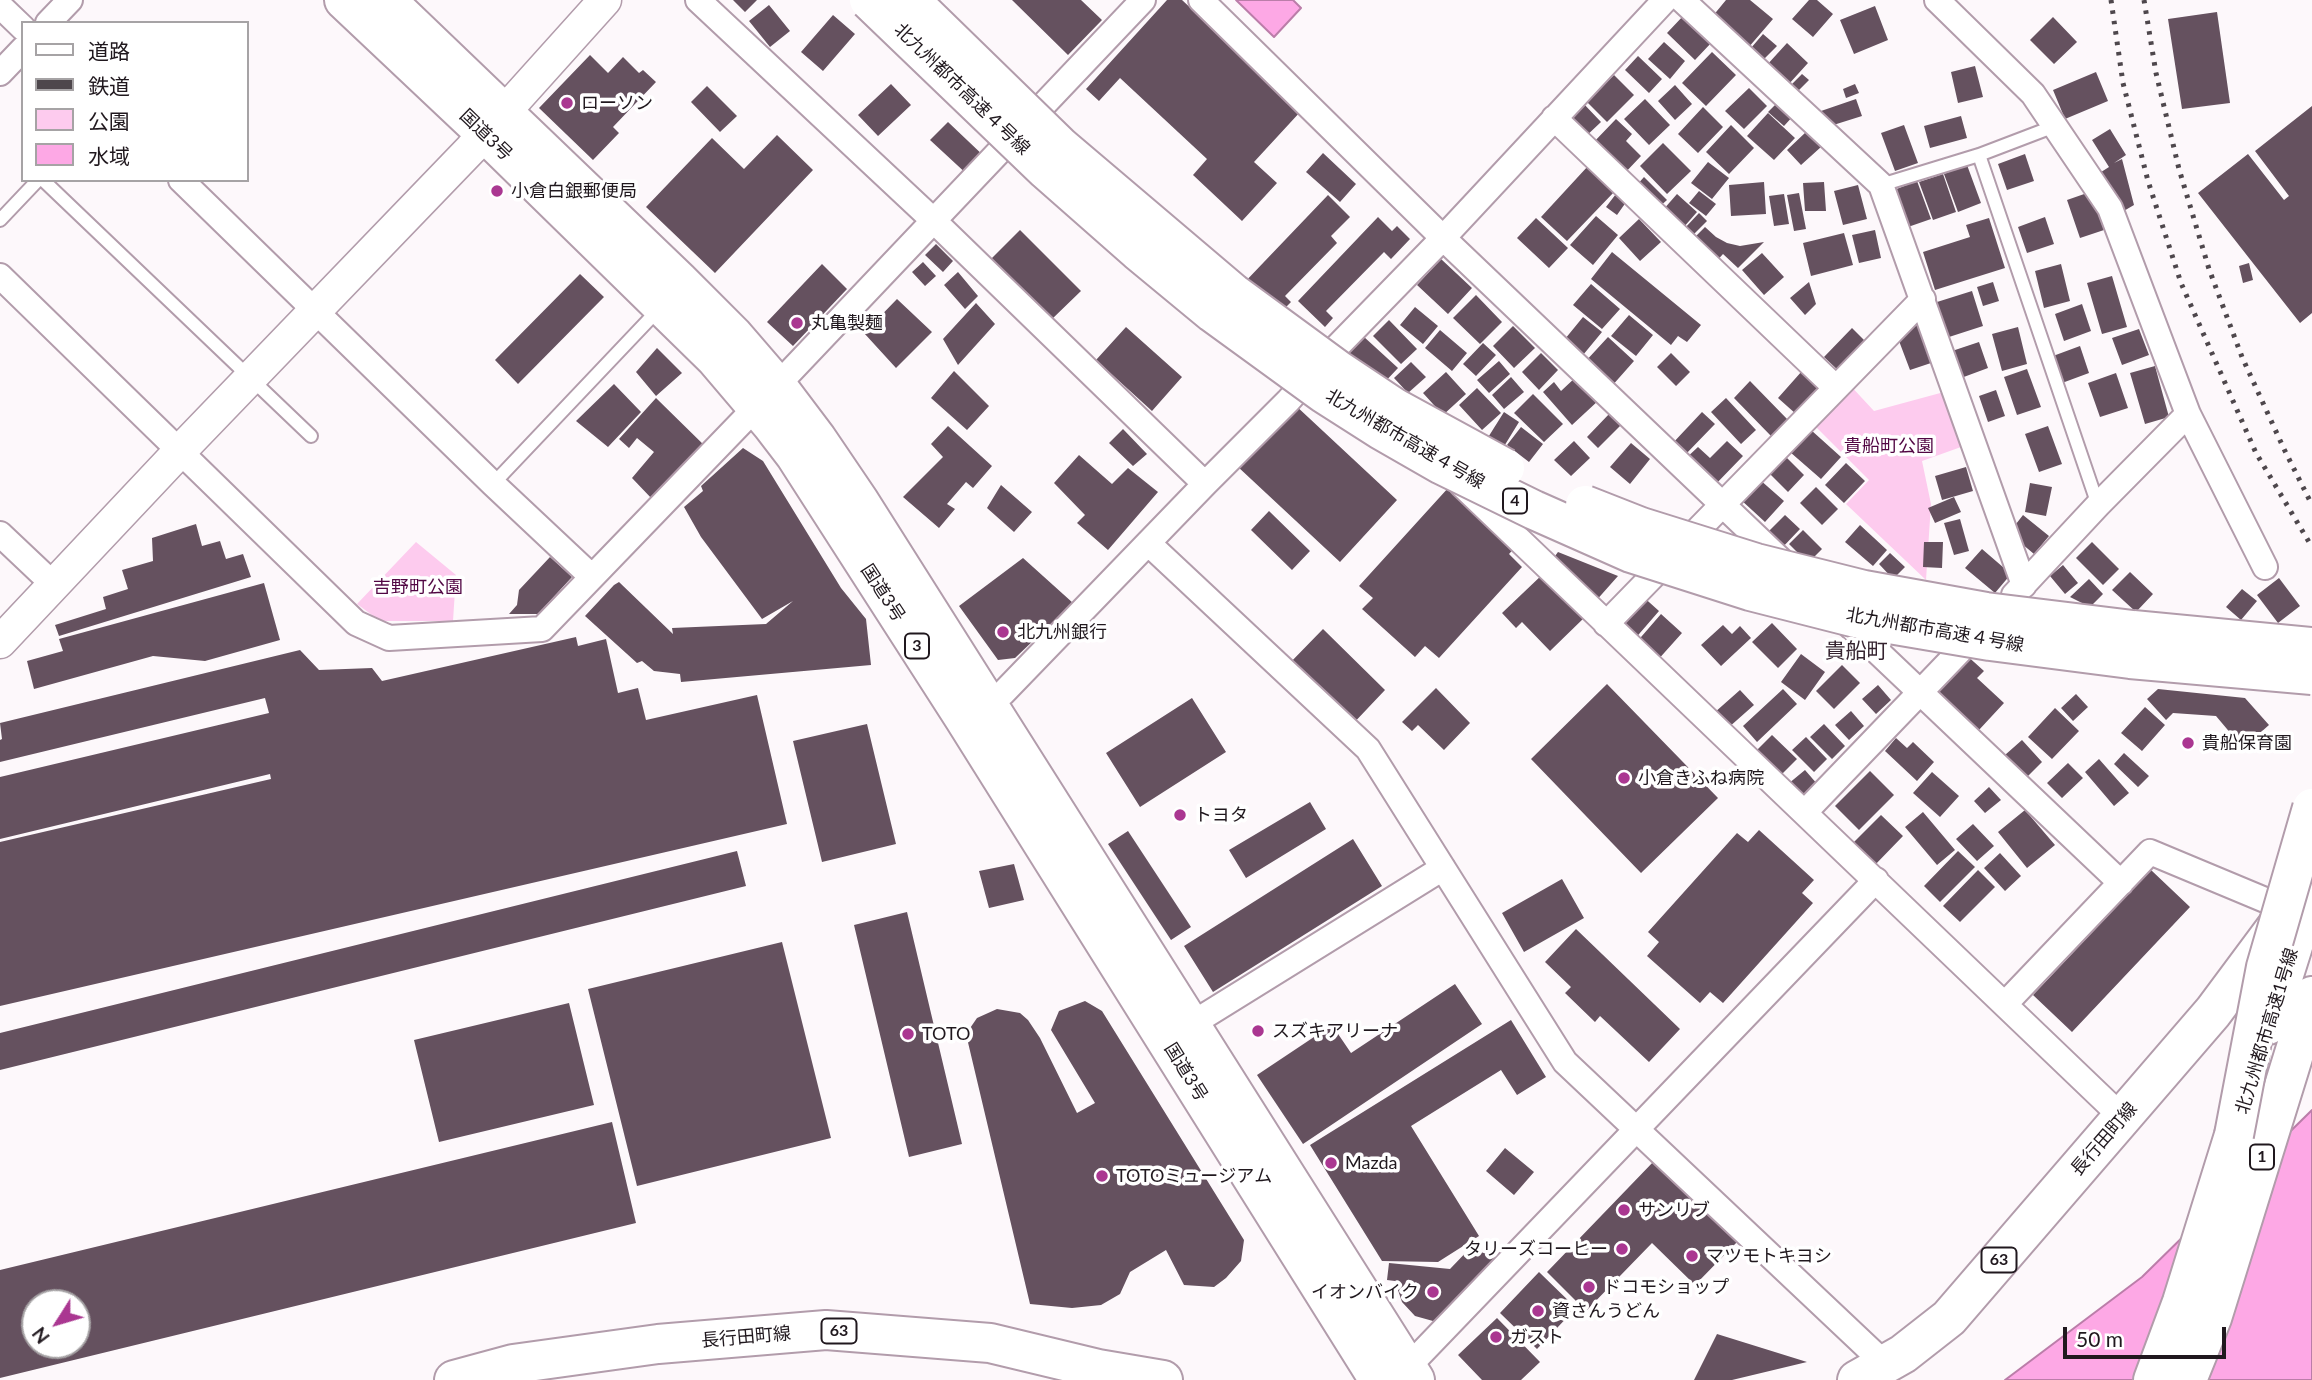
<!DOCTYPE html>
<html>
<head>
<meta charset="utf-8">
<style>
  body { margin:0 }
  #map { position:relative; width:2312px; height:1380px; overflow:hidden; background:#fdf8fb; font-family:Lato,"Noto Sans JP",sans-serif }
  canvas { display:block }
  .legend { position:absolute; left:21px; top:21px; width:228px; height:161px; box-sizing:border-box; background:#fff; border:2px solid #a6a3a5; margin:0; padding:9px 12px; list-style:none; font-size:21px; color:#20181e }
  .legend li { display:flex; align-items:center; gap:14px; height:35px }
  .legend b { width:35px; border:2px solid #a6a3a5 }
  .north { position:absolute; left:21px; top:1289px; width:70px; height:70px; box-sizing:border-box; background:#fff; border:2px solid #a6a3a5; border-radius:50%; rotate:233deg; font-size:19px; font-weight:700; line-height:28px; text-align:center; color:#20181e }
  .north::after { content:''; display:block; margin:auto; width:24px; height:32px; background:#aa3791; clip-path:polygon(50% 0,100% 100%,50% 72%,0 100%) }
  .scale { position:absolute; left:2063px; top:1327px; width:163px; height:32px; box-sizing:border-box; border:4px solid #20181e; border-top:0; padding-left:9px; font-size:21px; line-height:24px; white-space:nowrap; color:#20181e; -webkit-text-stroke:5px #fff; paint-order:stroke }
</style>
</head>
<body>
<div id="map">
<canvas width="2312" height="1380"></canvas>
<ul class="legend">
<li><b style="height:9px;background:#fff"></b>道路</li>
<li><b style="height:9px;background:#4e474c"></b>鉄道</li>
<li><b style="height:19px;background:#fdcbee"></b>公園</li>
<li><b style="height:19px;background:#fda8e5"></b>水域</li>
</ul>
<div class="north">N</div>
<div class="scale">50 m</div>
</div>
<script>
const g = document.querySelector('canvas').getContext('2d');
g.lineJoin = 'round';
function fill(path, color) {
  g.fillStyle = color;
  g.fill(path, 'evenodd');
}
function poly(rows) {
  const path = new Path2D();
  for (const r of rows) {
    path.moveTo(r[0], r[1]);
    for (let i = 2; i < r.length; i += 2) path.lineTo(r[i], r[i + 1]);
  }
  return path;
}
function strokePath(path, color, width, dash) {
  g.strokeStyle = color;
  g.lineWidth = width;
  g.lineCap = dash ? 'butt' : 'round';
  g.setLineDash(dash || []);
  g.stroke(path);
}
function drawText(font, color, halo, rows, align = 'center') {
  g.font = font + ' Lato,"Noto Sans JP",sans-serif';
  g.lineWidth = 7;
  g.setLineDash([]);
  g.textBaseline = 'middle';
  g.strokeStyle = halo;
  g.fillStyle = color;
  for (const [text, x, y, turn = 0] of rows) {
    g.save();
    g.translate(x, y);
    g.rotate((+turn || 0) * Math.PI / 180);
    g.textAlign = isNaN(turn) ? turn : align;
    if (halo) g.strokeText(text, 0, 0);
    g.fillText(text, 0, 0);
    g.restore();
  }
}
fill(poly([
  [1848,383,1874,411,1944,392,1961,447,1922,461,1931,504,1926,580,1846,504,1869,480,1812,423],
  [416,542,456,575,453,621,380,621,357,604]
]), '#fdcbee');
const water = poly([
  [1236,0,1293,0,1301,8,1274,37,1236,0],
  [2312,1110,2312,1380,2005,1380,2142,1277,2312,1110]
]);
fill(water, '#fda8e5');
strokePath(water, '#bb7da9', 2);
fill(poly([
  [733,0,757,0,745,12],
  [1012,0,1081,0,1102,20,1068,55],
  [1167,0,1182,0,1301,111,1254,162,1277,183,1242,221,1193,175,1207,159,1120,78,1099,101,1086,89],
  [1726,0,1750,0,1773,19,1748,48,1712,17],
  [1809,0,1817,0,1833,14,1813,37,1792,19],
  [769,5,790,31,770,47,749,21],
  [1875,6,1888,40,1854,54,1840,20],
  [2217,12,2230,103,2182,109,2168,19],
  [833,15,855,34,823,71,801,52],
  [1684,15,1712,42,1695,60,1667,33],
  [2053,17,2077,42,2054,64,2030,40],
  [1763,34,1777,46,1763,60,1751,48],
  [1664,42,1685,61,1670,79,1648,59],
  [1787,43,1808,63,1788,85,1766,66],
  [1712,52,1736,75,1706,106,1682,83],
  [590,55,608,73,623,57,639,73,643,70,656,82,613,127,619,133,593,160,539,108],
  [1638,56,1662,79,1649,93,1625,70],
  [1975,66,1983,97,1958,103,1951,72],
  [2096,72,2108,101,2065,119,2053,90],
  [1802,74,1809,80,1797,92,1791,85],
  [1614,75,1634,95,1607,122,1587,102],
  [891,84,911,105,878,136,858,115],
  [1855,84,1859,93,1846,98,1843,89],
  [1675,85,1692,104,1675,120,1658,101],
  [707,86,737,116,720,132,691,102],
  [1749,88,1767,106,1744,129,1725,111],
  [1645,99,1670,125,1649,145,1624,119],
  [1856,99,1862,116,1827,127,1821,111],
  [1779,101,1794,115,1784,126,1768,112],
  [1582,102,1601,122,1583,139,1564,119],
  [2312,106,2312,313,2300,323,2198,193,2248,154,2284,200,2289,196,2255,151],
  [1703,107,1723,127,1698,153,1678,134],
  [1768,113,1795,138,1774,160,1747,136],
  [1961,116,1967,138,1930,148,1924,126],
  [1616,119,1632,134,1626,141,1641,156,1623,175,1591,145],
  [948,122,987,159,970,177,930,140],
  [1731,125,1754,148,1729,174,1706,152],
  [1904,125,1918,163,1895,171,1881,133],
  [2110,129,2126,155,2114,163,2122,159,2134,205,2122,212,2098,174,2109,167,2092,140],
  [1806,132,1821,147,1801,165,1787,150],
  [777,135,813,170,715,273,646,207,712,138,744,169],
  [1663,143,1691,171,1667,194,1640,166],
  [1323,153,1356,184,1340,202,1306,172],
  [2025,154,2034,181,2007,190,1998,164],
  [1708,162,1729,178,1712,199,1691,183],
  [1967,165,1981,203,1958,212,1944,174],
  [1588,166,1615,191,1567,241,1541,217],
  [1943,174,1956,212,1933,220,1919,182],
  [1644,177,1667,200,1658,208,1636,186],
  [1917,181,1931,219,1908,227,1894,190],
  [1764,182,1766,214,1731,216,1729,185],
  [1824,182,1826,211,1805,211,1803,183],
  [1858,185,1867,219,1843,225,1834,191],
  [1619,190,1629,198,1617,215,1606,207],
  [1699,191,1716,204,1706,216,1689,203],
  [2090,192,2104,230,2080,238,2067,200],
  [1799,193,1806,229,1794,231,1787,195],
  [1677,194,1697,212,1683,228,1663,210],
  [1784,194,1789,224,1774,226,1769,196],
  [1328,195,1350,217,1331,236,1337,243,1285,296,1291,302,1276,317,1242,285],
  [1699,213,1707,221,1691,237,1684,229],
  [1596,216,1618,235,1593,265,1570,245],
  [1378,217,1392,231,1397,226,1410,239,1391,259,1384,252,1326,311,1333,318,1325,327,1298,301],
  [2045,217,2054,244,2027,253,2018,227],
  [1536,218,1568,248,1549,268,1517,238],
  [1989,218,2005,268,1935,290,1923,252,1970,237,1966,225],
  [1639,219,1661,242,1640,261,1619,238],
  [1705,227,1716,237,1727,243,1740,246,1764,242,1738,268,1723,254,1714,264,1691,241],
  [1020,230,1081,291,1051,320,991,259],
  [1875,230,1881,258,1859,263,1852,235],
  [1844,233,1853,265,1811,276,1803,243],
  [936,244,953,261,943,272,925,255],
  [1612,252,1701,325,1687,342,1678,336,1671,345,1591,279],
  [1762,253,1784,277,1764,295,1742,270],
  [1441,259,1472,288,1448,314,1417,285],
  [923,262,936,276,925,286,912,272],
  [2249,263,2253,280,2243,283,2239,266],
  [822,264,847,289,793,346,767,322],
  [2061,264,2070,301,2044,308,2035,271],
  [958,272,978,296,965,309,944,285],
  [580,274,604,297,518,384,495,360],
  [2112,276,2127,327,2102,334,2087,283],
  [1809,282,1816,304,1805,315,1790,298],
  [1993,282,1999,301,1983,306,1977,287],
  [1591,284,1620,309,1602,329,1573,305],
  [1972,291,1983,326,1949,337,1937,302],
  [1476,295,1502,322,1480,344,1453,318],
  [897,299,932,332,896,368,864,333],
  [976,303,995,324,958,365,943,339],
  [2082,304,2091,331,2064,341,2055,314],
  [1415,307,1438,326,1423,344,1400,325],
  [1629,315,1653,335,1636,356,1611,336],
  [1583,317,1602,332,1583,355,1565,339],
  [1389,320,1417,349,1401,364,1373,336],
  [1921,324,1934,362,1910,370,1896,333],
  [1513,326,1535,348,1514,368,1493,346],
  [1126,327,1182,377,1152,411,1096,360],
  [2018,327,2027,364,2002,371,1992,334],
  [1852,328,1868,344,1841,373,1824,357],
  [2139,329,2149,355,2122,365,2112,338],
  [1440,330,1467,353,1452,371,1425,348],
  [1363,336,1398,368,1382,385,1347,353],
  [1608,337,1634,361,1611,387,1584,363],
  [1979,342,1988,368,1961,378,1952,351],
  [1483,343,1496,355,1476,376,1463,364],
  [2080,346,2089,373,2062,383,2053,356],
  [657,348,682,373,656,396,636,372],
  [1541,353,1558,370,1539,390,1522,372],
  [1671,353,1690,372,1676,386,1657,367],
  [1499,361,1510,374,1489,393,1477,380],
  [1411,362,1426,377,1408,393,1394,378],
  [2155,366,2169,417,2145,424,2130,373],
  [2027,369,2041,407,2017,415,2004,377],
  [954,371,989,406,967,430,931,398],
  [1802,371,1820,387,1796,414,1778,398],
  [1446,372,1466,394,1443,415,1423,393],
  [2116,373,2128,408,2100,417,2088,383],
  [1577,376,1599,400,1572,425,1543,392,1554,382,1561,391],
  [1511,377,1524,392,1504,409,1492,395],
  [1750,381,1788,420,1771,436,1734,398],
  [614,384,641,412,608,447,576,421],
  [1477,388,1501,413,1482,430,1459,405],
  [1996,390,2005,416,1988,422,1979,396],
  [1533,394,1563,424,1544,442,1514,413],
  [656,398,709,450,653,500,632,478,654,452,637,438,629,448,619,439],
  [1726,398,1756,430,1741,444,1711,412],
  [1294,404,1397,500,1340,562,1237,466],
  [1504,412,1519,422,1503,448,1487,439],
  [1702,412,1715,424,1683,457,1671,445],
  [1610,413,1622,424,1598,448,1587,437],
  [948,426,992,466,973,488,966,482,947,504,955,509,939,528,903,497,943,457,931,444],
  [2048,426,2062,464,2039,472,2025,434],
  [1521,427,1543,444,1529,462,1507,445],
  [1123,429,1147,454,1133,466,1109,443],
  [1811,430,1841,457,1821,479,1790,452],
  [1574,441,1590,458,1571,476,1554,460],
  [1727,441,1743,456,1713,487,1684,460,1698,447,1710,458],
  [1631,443,1650,459,1630,484,1610,467],
  [743,448,763,461,841,588,866,619,871,665,681,682,680,674,654,671,642,661,637,663,585,616,614,585,619,582,673,634,672,628,766,624,793,601,762,619,701,537,684,507,703,491,701,486],
  [1782,453,1804,475,1788,492,1766,470],
  [1079,455,1112,484,1128,468,1158,492,1108,550,1077,523,1085,515,1054,483],
  [1846,463,1865,481,1844,503,1825,485],
  [1966,467,1973,491,1942,500,1935,476],
  [1759,479,1784,501,1765,522,1740,499],
  [2030,483,2052,487,2046,516,2025,512],
  [1001,485,1032,512,1014,532,987,508],
  [1449,487,1520,542,1509,554,1522,567,1439,658,1425,646,1415,657,1362,609,1373,598,1359,586],
  [1816,487,1838,509,1822,525,1800,503],
  [1954,497,1961,512,1935,523,1928,508],
  [1269,511,1310,551,1292,570,1251,530],
  [1785,515,1800,529,1780,550,1765,535],
  [2023,515,2049,536,2034,554,2009,533],
  [1960,519,1969,551,1954,555,1944,523],
  [196,524,202,546,220,541,226,559,243,554,251,577,59,636,55,625,106,609,103,597,128,589,122,570,153,561,152,538],
  [1860,525,1887,550,1873,566,1845,542],
  [1803,530,1822,549,1808,563,1789,544],
  [1924,542,1943,542,1942,568,1923,567],
  [2092,542,2119,569,2103,585,2076,558],
  [1982,549,2011,574,1995,593,1965,568],
  [1558,552,1618,576,1594,603,1549,564],
  [1890,553,1905,567,1893,579,1879,564],
  [550,557,572,577,538,614,509,614,517,605,519,590],
  [1023,558,1073,603,1015,658,998,660,959,606],
  [2063,565,2078,583,2065,594,2050,576],
  [2130,572,2153,594,2136,612,2112,590],
  [1544,573,1586,616,1550,651,1522,622,1516,628,1502,613],
  [2279,578,2300,606,2278,623,2257,595],
  [2089,579,2103,594,2090,607,2070,597],
  [264,583,280,640,205,661,153,656,34,689,27,661,63,651,59,639],
  [2242,589,2257,601,2241,620,2226,607],
  [1640,594,1659,611,1633,641,1614,624],
  [1661,614,1682,633,1656,662,1635,644],
  [1772,623,1797,649,1778,668,1752,642],
  [1723,625,1732,634,1740,626,1751,638,1721,666,1701,645],
  [1323,629,1385,690,1349,728,1286,667],
  [576,637,578,646,606,639,618,693,638,688,646,720,757,695,787,824,0,1006,0,842,271,779,270,774,0,839,0,777,269,713,265,698,0,762,0,740,2,739,0,723,300,650,319,670,372,668,382,681],
  [1964,653,1984,671,1977,678,2004,703,1978,731,1931,689],
  [1801,654,1825,672,1805,700,1781,682],
  [1842,665,1860,683,1834,709,1816,691],
  [1607,684,1718,798,1641,873,1531,759],
  [1878,685,1891,700,1876,714,1862,699],
  [1436,688,1470,723,1444,750,1418,725,1412,731,1402,722],
  [1783,689,1797,704,1757,742,1743,726],
  [2158,689,2245,698,2269,725,2243,748,2216,716,2173,713,2166,720,2147,699],
  [1740,690,1754,705,1728,728,1714,713],
  [2076,694,2088,707,2073,721,2061,708],
  [1192,698,1226,752,1140,807,1106,753],
  [2145,707,2165,725,2142,751,2121,733],
  [2055,708,2079,731,2052,759,2028,737],
  [1851,711,1864,726,1849,740,1835,725],
  [867,724,896,844,822,862,793,741],
  [1824,724,1845,746,1832,759,1810,737],
  [1772,735,1797,759,1780,776,1755,752],
  [1806,737,1827,759,1814,772,1792,750],
  [1896,738,1907,748,1913,742,1934,762,1917,781,1885,751],
  [2022,740,2042,762,2026,778,2005,755],
  [2124,753,2149,776,2138,787,2114,764],
  [2099,759,2129,793,2114,806,2085,772],
  [2068,763,2083,778,2062,798,2047,783],
  [1805,770,1818,785,1802,799,1788,784],
  [1870,771,1894,795,1859,830,1835,806],
  [1932,772,1959,796,1940,817,1913,793],
  [1989,787,2001,800,1985,813,1974,801],
  [1310,802,1326,829,1246,878,1229,850],
  [2025,810,2055,845,2027,868,1998,832],
  [1923,812,1955,850,1937,865,1905,827],
  [1881,815,1903,836,1873,867,1851,845],
  [1973,824,1994,846,1977,861,1956,839],
  [1759,830,1814,880,1802,893,1813,903,1723,1003,1710,992,1700,1003,1647,956,1659,942,1648,932,1737,833,1748,842],
  [1128,831,1191,927,1171,940,1108,844],
  [1353,839,1382,886,1213,992,1184,946],
  [737,851,746,886,0,1070,0,1033],
  [1958,851,1975,867,1940,902,1924,886],
  [2000,853,2021,876,2005,891,1984,868],
  [1014,864,1024,900,989,908,979,871],
  [1978,870,1995,887,1960,922,1943,906],
  [2151,870,2190,907,2072,1032,2033,995],
  [1562,879,1584,918,1524,952,1502,913],
  [907,912,962,1144,909,1157,854,925],
  [1576,929,1680,1029,1649,1062,1600,1016,1595,1022,1565,993,1571,987,1545,962],
  [782,942,831,1138,637,1186,588,989],
  [1455,984,1482,1024,1303,1144,1257,1075,1332,1025,1351,1053],
  [1085,1001,1102,1011,1244,1240,1241,1261,1226,1278,1214,1287,1184,1285,1166,1250,1130,1272,1120,1294,1101,1305,1072,1308,1030,1304,966,1034,977,1018,997,1009,1020,1013,1028,1020,1040,1038,1077,1113,1095,1103,1051,1030,1059,1011],
  [569,1003,594,1105,439,1142,414,1040],
  [1511,1020,1546,1077,1517,1095,1501,1070,1411,1126,1479,1236,1438,1262,1382,1261,1310,1145],
  [612,1122,636,1223,0,1378,0,1270],
  [35,1303,77,1303,77,1345,35,1345],
  [1505,1148,1534,1172,1514,1195,1486,1171],
  [1655,1160,1738,1241,1695,1285,1652,1243,1586,1311,1547,1272],
  [1474,1244,1483,1253,1488,1249,1497,1257,1443,1316,1433,1321,1415,1316,1402,1302,1395,1281,1387,1280,1389,1263,1450,1269],
  [1539,1272,1576,1308,1537,1349,1500,1313],
  [1497,1318,1540,1362,1521,1380,1482,1380,1458,1355],
  [1717,1334,1807,1362,1732,1380,1694,1380]
]), '#65515f');
const service = poly([
  [1979,155,2098,505],
  [43,180,311,436],
  [1881,185,1979,155,2055,126],
  [0,220,38,180],
  [493,484,659,309]
]);
const minor = poly([
  [698,0,934,221,1205,484],
  [1201,0,1443,238,1790,569],
  [1682,0,1881,185,2024,585],
  [1937,0,2033,94,2110,208,2188,414,2265,567],
  [0,6,23,28],
  [48,23,70,0],
  [0,73,23,49],
  [1554,118,1835,387],
  [181,180,493,484,592,577],
  [0,276,356,623,389,638,542,629,789,373,1143,0],
  [1462,485,2123,1118],
  [0,534,54,585],
  [1148,543,1368,749,1565,1062,1885,1364],
  [2014,595,2098,505,2188,414],
  [1842,618,2121,883],
  [1606,624,1923,299],
  [977,710,1003,693,1205,484,1288,401,1329,355,1443,238,1665,0],
  [1805,812,1979,631],
  [2005,1004,2150,852,2289,910],
  [1190,1025,1443,868],
  [1408,1367,1876,880]
]);
const tertiary = poly([
  [0,642,179,452,471,149,605,0]
]);
const primary = poly([
  [454,1380,513,1364,658,1344,826,1330,990,1343,1098,1369,1163,1380],
  [1857,1380,1903,1354,1949,1318,2213,1012,2277,926]
]);
const trunk = poly([
  [344,0,485,133,715,358,772,425,795,455,964,718,1379,1380],
  [386,0,679,281,733,335,777,386,817,439,859,501,1415,1380]
]);
const motorway = poly([
  [2268,1025,2312,886],
  [2153,1380,2182,1302,2244,1103],
  [2187,1380,2212,1318,2312,996]
]);
strokePath(service, '#b29cab', 16);
strokePath(minor, '#b29cab', 28);
strokePath(tertiary, '#b29cab', 35);
strokePath(primary, '#b29cab', 42);
strokePath(trunk, '#b29cab', 42);
strokePath(motorway, '#b29cab', 42);
strokePath(service, '#fff', 12);
strokePath(minor, '#fff', 24);
strokePath(tertiary, '#fff', 32);
strokePath(primary, '#fff', 38);
strokePath(trunk, '#fff', 38);
strokePath(motorway, '#fff', 38);
strokePath(poly([
  [2111,0,2123,83,2148,181,2181,283,2256,453,2312,547],
  [2144,0,2156,73,2179,169,2209,269,2242,357,2284,449,2312,505]
]), '#4e474c', 5, [3.5, 7]);
const motorwayBridge = poly([
  [869,0,1046,170,1138,251,1213,313,1323,393,1381,430,1442,465,1534,510,1631,553,1750,591,1860,619,1990,641,2130,659,2312,675],
  [910,0,1061,147,1233,293,1338,370,1395,408,1505,468],
  [1585,505,1641,527,1756,563,1864,590,1986,612,2133,630,2312,647],
  [2234,1135,2266,967,2312,808]
]);
strokePath(motorwayBridge, '#b29cab', 42, []);
strokePath(motorwayBridge, '#fff', 38);
for (const [x, y, r, color] of [
  [567,103,7,"#aa3791"],
  [497,191,7,"#aa3791"],
  [797,323,7,"#aa3791"],
  [1003,632,7,"#aa3791"],
  [2188,743,7,"#aa3791"],
  [1624,778,7,"#aa3791"],
  [1180,815,7,"#aa3791"],
  [1258,1031,7,"#aa3791"],
  [908,1034,7,"#aa3791"],
  [1331,1163,7,"#aa3791"],
  [1102,1176,7,"#aa3791"],
  [1624,1210,7,"#aa3791"],
  [1622,1249,7,"#aa3791"],
  [1692,1256,7,"#aa3791"],
  [1589,1287,7,"#aa3791"],
  [1433,1292,7,"#aa3791"],
  [1538,1311,7,"#aa3791"],
  [1496,1337,7,"#aa3791"]
]) {
  const dot = new Path2D();
  dot.arc(x, y, r, 0, 2 * Math.PI);
  g.fillStyle = color;
  g.fill(dot);
  strokePath(dot, '#fff', 2.5);
}
for (const [x, y, w] of [
  [1515,501,24],
  [917,646,24],
  [2262,1157,24],
  [1999,1260,35],
  [839,1331,35]
]) {
  const box = new Path2D();
  box.roundRect(x - w / 2, y - 12.5, w, 25, 5);
  g.fillStyle = '#fff';
  g.fill(box);
  strokePath(box, '#20181e', 2);
}
drawText('bold 16px', '#20181e', null, [
  ["4",1515,501],
  ["3",917,646],
  ["1",2262,1157],
  ["63",1999,1260],
  ["63",839,1331]
]);
drawText('18px', '#20181e', '#fff', [
  ["北九州都市高速４号線",962,89,44],
  ["国道3号",486,135,44],
  ["北九州都市高速４号線",1405,439,30],
  ["国道3号",883,593,57],
  ["北九州都市高速４号線",1935,630,10],
  ["北九州都市高速1号線",2267,1031,-73],
  ["国道3号",1186,1072,58],
  ["長行田町線",2104,1139,-49],
  ["長行田町線",746,1337,-5]
]);
drawText('18px', '#20181e', '#fff', [
  ["ローソン",581,103],
  ["小倉白銀郵便局",511,191],
  ["丸亀製麺",811,323],
  ["北九州銀行",1017,632],
  ["貴船保育園",2202,743],
  ["小倉きふね病院",1638,778],
  ["トヨタ",1194,815],
  ["スズキアリーナ",1272,1031],
  ["TOTO",922,1034],
  ["Mazda",1345,1163],
  ["TOTOミュージアム",1116,1176],
  ["サンリブ",1638,1210],
  ["タリーズコーヒー",1608,1249,"right"],
  ["マツモトキヨシ",1706,1256],
  ["ドコモショップ",1603,1287],
  ["イオンバイク",1419,1292,"right"],
  ["資さんうどん",1552,1311],
  ["ガスト",1510,1337]
], 'left');
drawText('18px', '#510643', '#fff', [
  ["貴船町公園",1889,446],
  ["吉野町公園",418,587]
]);
drawText('21px', '#35232f', '#fff', [
  ["貴船町",1856,651]
]);
</script>
</body>
</html>
